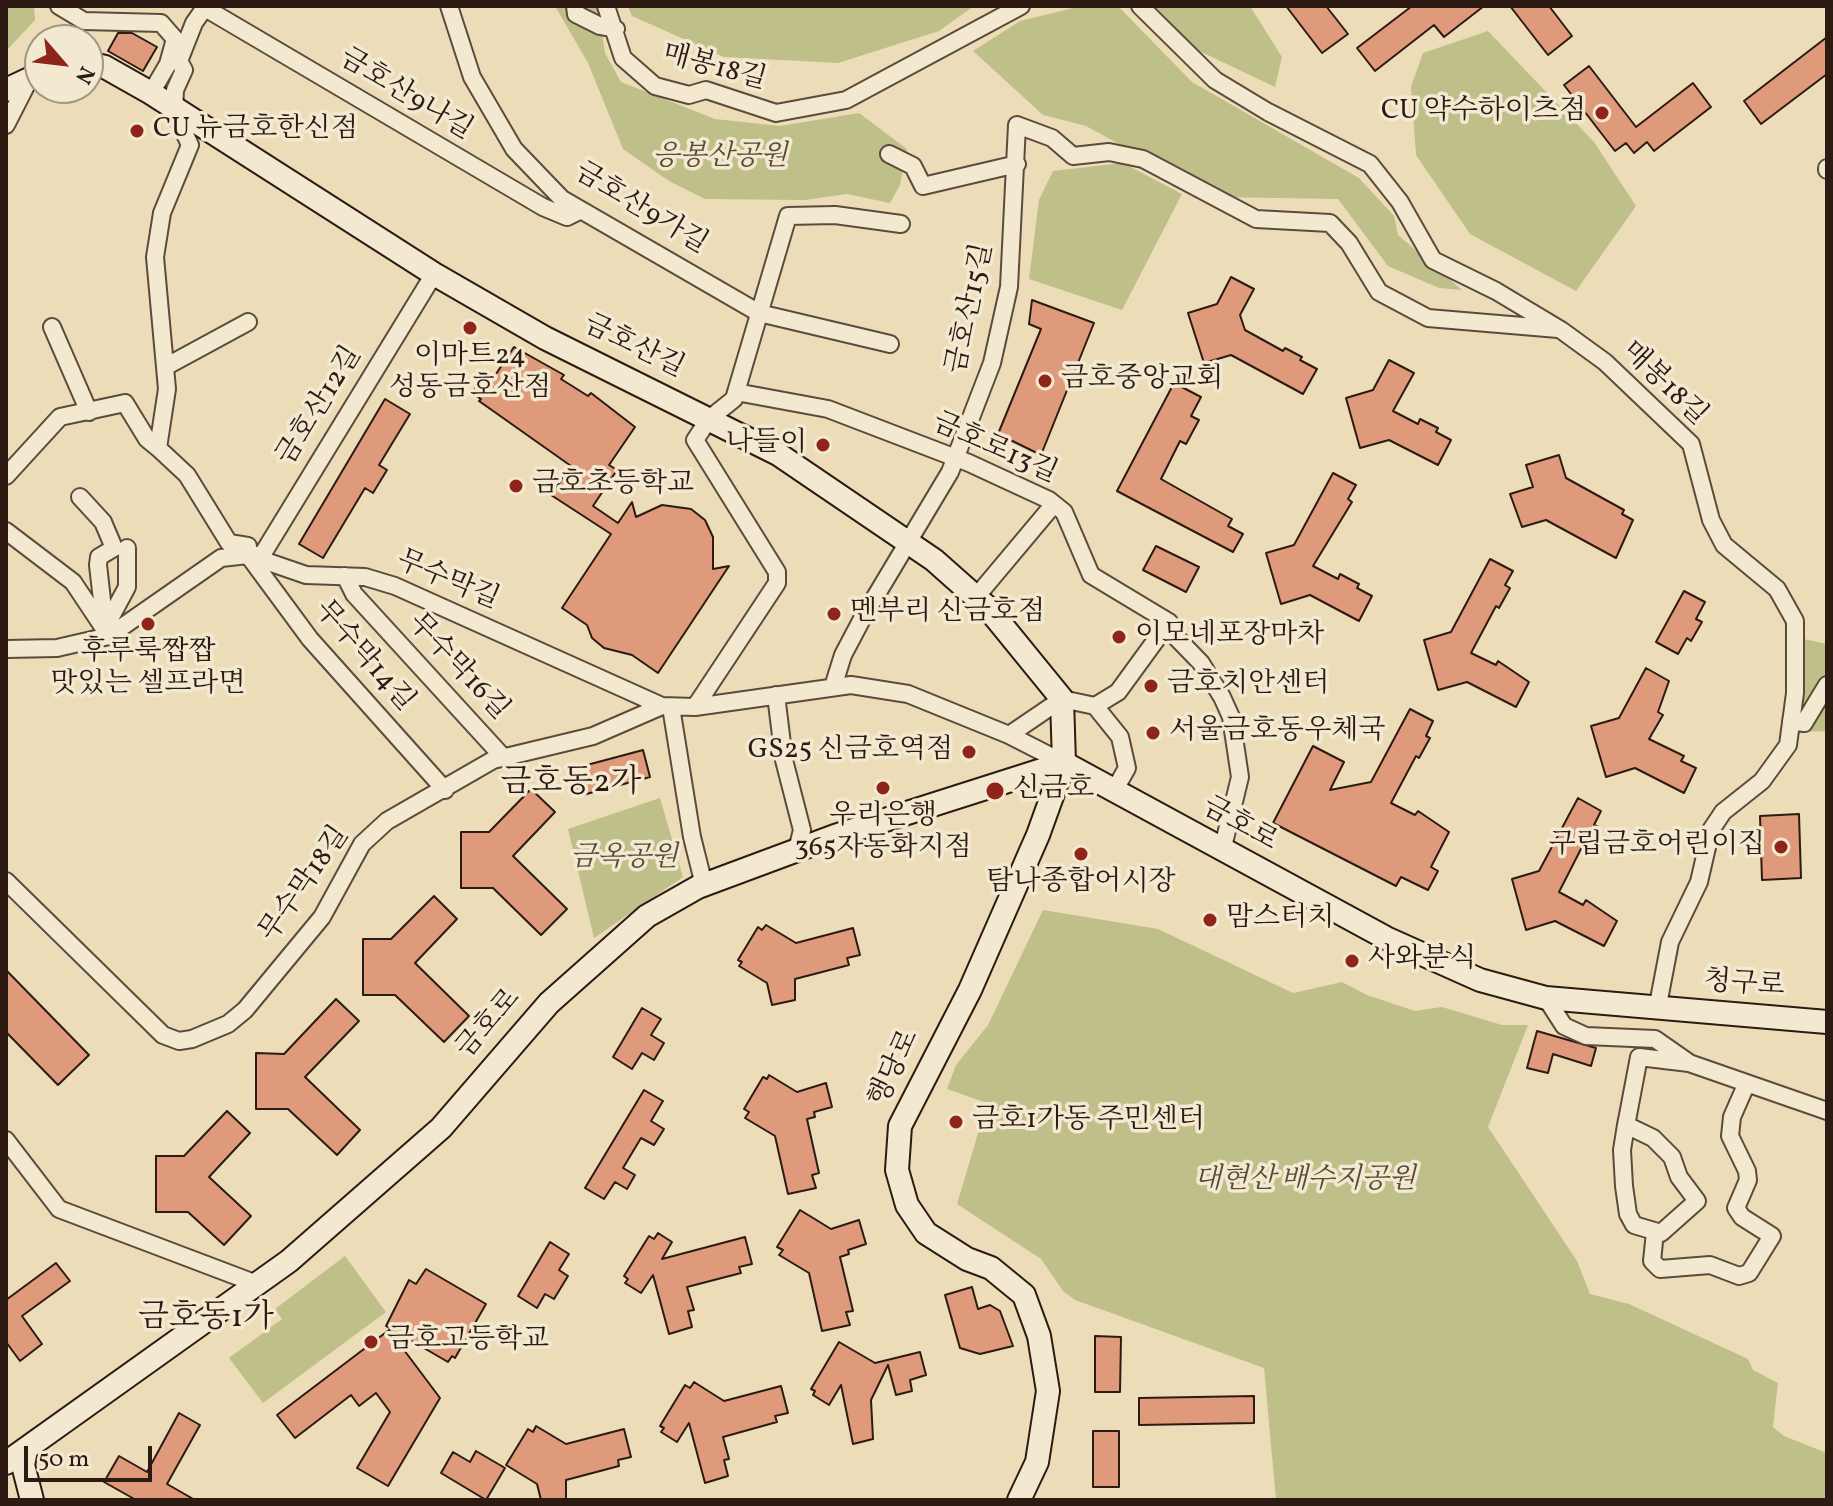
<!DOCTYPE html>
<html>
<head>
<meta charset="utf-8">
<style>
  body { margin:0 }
  #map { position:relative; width:1833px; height:1506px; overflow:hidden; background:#ecddb8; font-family:Vollkorn,serif }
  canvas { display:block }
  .frame { position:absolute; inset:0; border:8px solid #2c1a13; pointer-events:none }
  .north { position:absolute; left:24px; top:24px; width:80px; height:80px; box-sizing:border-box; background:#f3e9d1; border:2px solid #a39685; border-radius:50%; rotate:118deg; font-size:22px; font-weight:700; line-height:32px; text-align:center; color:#2c1a13 }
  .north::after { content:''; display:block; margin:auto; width:28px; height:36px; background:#8f2418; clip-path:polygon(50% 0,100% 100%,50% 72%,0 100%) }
  .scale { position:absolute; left:24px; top:1446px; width:128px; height:36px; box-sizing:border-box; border:4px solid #2c1a13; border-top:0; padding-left:10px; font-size:24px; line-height:28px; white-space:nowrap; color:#2c1a13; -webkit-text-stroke:6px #f3e9d1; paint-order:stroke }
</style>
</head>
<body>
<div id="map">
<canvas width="1833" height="1506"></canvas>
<div class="frame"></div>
<div class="north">N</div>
<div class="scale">50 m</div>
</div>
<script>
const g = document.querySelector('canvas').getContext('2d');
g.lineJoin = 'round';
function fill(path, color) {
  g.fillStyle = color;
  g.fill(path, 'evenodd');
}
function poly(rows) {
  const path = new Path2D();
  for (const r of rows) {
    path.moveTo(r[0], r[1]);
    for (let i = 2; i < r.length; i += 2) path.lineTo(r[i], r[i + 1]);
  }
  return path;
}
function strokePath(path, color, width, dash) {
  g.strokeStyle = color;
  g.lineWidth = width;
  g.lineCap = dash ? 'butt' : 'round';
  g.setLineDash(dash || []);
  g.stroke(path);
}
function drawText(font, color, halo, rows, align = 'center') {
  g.font = font + ' Vollkorn,"Noto Serif KR",serif';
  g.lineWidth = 7;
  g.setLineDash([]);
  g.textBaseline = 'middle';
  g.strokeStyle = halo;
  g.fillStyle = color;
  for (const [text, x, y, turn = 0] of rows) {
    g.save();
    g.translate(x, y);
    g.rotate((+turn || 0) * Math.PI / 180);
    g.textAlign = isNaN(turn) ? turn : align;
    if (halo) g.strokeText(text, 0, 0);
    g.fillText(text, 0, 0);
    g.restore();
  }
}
fill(poly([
  [6,6,34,6,35,20,6,51],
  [555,6,598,6,605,53,621,82,715,119,780,126,859,113,907,149,900,185,890,203,847,194,805,200,705,199,669,181,623,149,588,63],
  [628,6,974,6,939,31,838,63,724,57,632,16],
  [1081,6,1118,6,1192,82,1359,178,1394,216,1398,235,1462,290,1439,288,1388,266,1338,199,1216,197,1086,126,1043,115,973,51,1020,21],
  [1155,6,1250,6,1282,57,1275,87,1195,49],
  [1488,31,1594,142,1636,206,1576,291,1470,234,1416,155,1411,87,1423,53],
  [1123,163,1182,194,1122,310,1029,279,1039,200,1053,171],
  [1799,638,1827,644,1827,731,1794,732],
  [660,798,683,877,594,938,568,829],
  [1043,910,1158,929,1293,993,1342,982,1367,995,1415,1011,1442,1007,1502,1025,1528,1025,1488,1127,1577,1261,1590,1294,1629,1304,1748,1359,1753,1370,1778,1383,1773,1427,1784,1436,1827,1453,1827,1500,1276,1500,1264,1368,1075,1300,1063,1291,1041,1259,957,1204,987,1103,947,1089,956,1065,988,1025],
  [345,1256,386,1312,263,1403,229,1358,282,1319,275,1309]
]), '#bfbf8a');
const building = poly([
  [1286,6,1326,6,1348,34,1322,53,1286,6],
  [1412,6,1484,6,1444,37,1434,25,1375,71,1357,48,1412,6],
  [1510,6,1549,6,1572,36,1548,55,1510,6],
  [118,33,132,33,157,47,143,71,108,51,118,33],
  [1827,37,1827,74,1761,124,1744,101,1827,37],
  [1589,66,1636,127,1693,83,1711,107,1654,151,1647,142,1634,153,1626,143,1615,151,1564,85,1589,66],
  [1231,277,1254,289,1240,315,1245,330,1283,351,1285,348,1302,357,1300,360,1317,369,1303,394,1231,355,1204,363,1188,313,1217,304,1231,277],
  [1032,300,1094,323,1041,455,998,434,1041,329,1029,324,1032,300],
  [514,347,564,375,561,379,588,396,591,393,635,427,609,465,617,470,593,506,618,523,632,502,636,517,662,505,691,509,705,520,713,537,713,569,729,566,658,673,632,655,604,648,592,638,587,625,562,608,611,534,551,495,571,466,479,401,481,399,472,393,480,381,488,386,514,347],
  [1389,360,1414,373,1393,411,1418,424,1420,419,1438,428,1436,432,1451,440,1438,465,1389,440,1360,448,1346,398,1373,390,1389,360],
  [1174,383,1201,397,1191,416,1199,420,1186,444,1180,441,1161,479,1232,519,1228,526,1243,534,1233,552,1117,491,1174,383],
  [385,399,410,414,379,465,387,470,373,493,365,488,323,558,299,544,385,399],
  [1559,455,1566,478,1624,510,1622,514,1633,520,1616,558,1546,520,1522,527,1510,494,1533,487,1526,465,1559,455],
  [1333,473,1356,485,1348,499,1352,502,1313,566,1338,579,1340,574,1359,584,1357,588,1372,596,1359,621,1310,595,1281,604,1266,553,1294,545,1333,473],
  [1156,546,1199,567,1186,592,1143,570,1156,546],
  [1490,559,1513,571,1505,585,1510,588,1499,608,1496,606,1471,653,1496,665,1498,661,1529,682,1516,707,1467,682,1438,690,1424,640,1451,632,1490,559],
  [1684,591,1705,602,1696,619,1702,622,1691,641,1687,638,1678,654,1656,642,1684,591],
  [1646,668,1669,681,1658,712,1663,715,1649,739,1684,756,1681,761,1696,768,1684,793,1635,768,1606,777,1591,726,1619,718,1646,668],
  [1410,709,1433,721,1426,736,1430,738,1419,758,1416,756,1391,803,1415,815,1418,811,1449,832,1431,867,1438,871,1428,890,1401,877,1396,886,1273,823,1313,746,1344,762,1330,790,1371,782,1410,709],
  [643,750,650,777,579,796,572,769,643,750],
  [531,789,555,812,513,856,567,909,541,935,493,888,461,888,461,832,489,832,531,789],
  [1578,798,1601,811,1594,825,1598,827,1587,847,1583,845,1559,892,1583,905,1586,900,1617,921,1604,946,1555,921,1526,930,1512,879,1539,871,1578,798],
  [1799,814,1801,878,1762,880,1760,816,1799,814],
  [434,896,457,919,415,963,469,1016,444,1042,395,995,363,995,363,939,391,939,434,896],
  [766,925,796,943,853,928,860,955,847,958,849,965,795,979,795,1000,772,1005,767,983,739,966,742,962,738,960,758,927,762,930,766,925],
  [6,970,89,1055,58,1085,6,1032,6,970],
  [336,999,359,1021,305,1077,360,1130,337,1155,288,1109,256,1109,256,1053,284,1054,336,999],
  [642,1008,661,1019,651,1035,664,1043,654,1060,642,1053,632,1069,613,1057,642,1008],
  [1537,1031,1596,1048,1591,1066,1553,1054,1548,1073,1527,1068,1537,1031],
  [769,1075,797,1092,826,1083,832,1107,814,1112,815,1117,807,1119,819,1173,812,1175,816,1188,788,1194,775,1136,745,1118,749,1112,744,1109,763,1077,767,1079,769,1075],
  [644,1090,663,1101,651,1121,664,1129,654,1145,641,1138,623,1168,635,1175,627,1189,615,1182,604,1199,585,1188,644,1090],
  [227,1111,250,1133,209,1177,251,1216,224,1245,188,1212,156,1212,156,1156,184,1156,227,1111],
  [800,1210,831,1229,859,1220,866,1244,848,1250,849,1254,840,1257,853,1311,846,1312,850,1325,822,1331,809,1273,779,1255,783,1250,777,1247,800,1210],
  [658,1233,672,1242,662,1259,745,1237,752,1264,739,1267,741,1273,687,1287,694,1310,688,1311,692,1327,669,1334,653,1275,641,1293,625,1283,628,1279,624,1276,649,1236,654,1239,658,1233],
  [550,1242,569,1254,559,1270,568,1276,554,1299,545,1294,537,1308,518,1296,550,1242],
  [56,1263,70,1281,22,1316,42,1344,20,1361,6,1342,6,1300,56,1263],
  [426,1269,486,1304,455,1358,452,1356,448,1362,386,1326,409,1280,416,1284,426,1269],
  [972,1287,978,1309,990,1305,1000,1311,1013,1346,980,1354,960,1348,945,1295,972,1287],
  [389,1330,440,1398,388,1486,357,1468,390,1412,376,1393,359,1406,351,1395,295,1438,277,1415,389,1330],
  [1095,1336,1121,1337,1120,1392,1095,1392,1095,1336],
  [839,1342,875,1363,920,1352,926,1375,910,1380,912,1391,896,1395,888,1365,871,1400,873,1439,853,1444,841,1385,829,1405,813,1395,815,1391,811,1389,839,1342],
  [694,1382,724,1401,781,1386,788,1413,775,1416,777,1422,723,1437,729,1459,724,1460,728,1476,705,1483,689,1423,677,1442,661,1432,664,1428,660,1426,685,1385,690,1388,694,1382],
  [1254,1396,1254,1423,1139,1425,1139,1398,1254,1396],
  [179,1413,200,1425,167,1484,195,1500,136,1500,104,1482,119,1456,147,1472,179,1413],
  [536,1426,566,1444,624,1429,631,1457,618,1460,619,1466,566,1480,566,1500,541,1500,537,1484,506,1465,528,1429,533,1432,536,1426],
  [1093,1431,1119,1431,1119,1487,1093,1487,1093,1431],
  [476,1451,505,1468,486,1500,441,1473,453,1452,470,1462,476,1451]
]);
fill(building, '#df9a7b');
strokePath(building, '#2c1a13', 2);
const street = poly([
  [59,6,84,21,161,23,175,39,168,64,151,93],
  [206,6,194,23,179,61,184,70,175,90,174,110,190,145,162,213,155,257,167,389,158,448,187,475,229,543,248,546,248,555,310,639,445,790],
  [449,6,472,77,514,149,562,199,759,313,890,344],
  [575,6,576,14,600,26,616,29],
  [606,6,623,58,655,86,689,95,706,90,776,113,846,100,1021,6],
  [1140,6,1215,80,1268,112,1370,164,1400,202,1433,260,1496,291,1561,330,1605,362,1691,444,1711,520,1724,545,1777,589,1795,621,1795,693,1788,745,1762,781,1723,812,1711,830,1699,882,1670,942,1657,1010],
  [205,8,543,207,567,217,581,210],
  [6,125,29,80],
  [889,154,913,166,923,186,1017,164],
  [1827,168,1827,170],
  [52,327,89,412],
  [165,367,248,322],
  [736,392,828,409,969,463,1049,500,1064,512,1091,575,1169,622,1170,631,1201,663,1222,697,1231,717,1240,777,1222,851],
  [6,476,60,417,125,403,147,439,158,448],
  [80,497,103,522,114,548,99,557,98,565,103,609,100,619],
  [6,531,73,582,109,636],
  [249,555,262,555,434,274],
  [345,576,354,594,503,757],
  [976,597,1054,504],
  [105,628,127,587,127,548],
  [6,649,57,648,109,636,221,558,248,555,306,575,365,577,395,586,662,706,695,707,851,685,908,694,1009,735,1064,763],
  [833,687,843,655,862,619,950,472,992,363,1009,287,1017,125,1052,138,1073,156,1109,152,1143,159,1256,219,1330,223,1349,243,1379,292,1428,318,1558,329],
  [776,695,784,760,802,830,797,850],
  [1095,706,1118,692,1169,622],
  [671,707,692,837,704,885],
  [695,707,777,583,777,572,695,440,709,419,734,399,788,216,835,215,901,224],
  [1791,721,1804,723,1827,685],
  [1009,735,1062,699,1095,706,1120,737,1127,768,1114,791],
  [6,881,163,1035,179,1041,192,1039,228,1024,245,1010,322,917,362,844,387,821,493,760,593,736,662,706],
  [1546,998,1564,1026,1586,1036,1655,1039,1688,1062],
  [1626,1125,1653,1138,1672,1157,1679,1177,1697,1201,1661,1233,1634,1225,1628,1214,1624,1186,1622,1150,1626,1125,1628,1115,1639,1057,1689,1063,1827,1111],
  [6,1140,59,1209,257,1284],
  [1655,1232,1652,1261,1660,1269,1710,1265,1739,1276,1749,1273,1772,1236,1742,1217,1736,1208,1748,1180,1747,1171,1730,1136,1732,1117,1746,1085]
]);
const secondary = poly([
  [88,63,105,67,151,93,434,274,545,338,778,454,934,560,987,607,1062,699,1064,763,1038,835,970,990,900,1126,897,1170,907,1205,926,1233,967,1259,991,1268,1024,1295,1039,1336,1048,1391,1037,1462,1019,1500],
  [6,90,40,74],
  [26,1450,23,1465,32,1500],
  [6,1463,289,1261,441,1128,549,1003,647,916,698,887,835,836,1064,763,1386,938,1480,980,1546,998,1827,1022]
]);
strokePath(street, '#5c4b3c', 20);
strokePath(secondary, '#2c1a13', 26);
strokePath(street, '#f3e9d1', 16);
strokePath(secondary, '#f3e9d1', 22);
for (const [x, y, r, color] of [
  [1602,113,8,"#8f2418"],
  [137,131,8,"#8f2418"],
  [470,328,8,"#8f2418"],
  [1045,381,8,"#8f2418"],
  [823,445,8,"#8f2418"],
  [516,486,8,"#8f2418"],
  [834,614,8,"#8f2418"],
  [148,624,8,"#8f2418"],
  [1119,637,8,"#8f2418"],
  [1151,686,8,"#8f2418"],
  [1153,733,8,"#8f2418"],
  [969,752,8,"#8f2418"],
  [883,788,8,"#8f2418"],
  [995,791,10,"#8f2418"],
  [1781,847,8,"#8f2418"],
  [1081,854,8,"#8f2418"],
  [1210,920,8,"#8f2418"],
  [1352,961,8,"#8f2418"],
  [956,1122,8,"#8f2418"],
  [371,1342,8,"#8f2418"]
]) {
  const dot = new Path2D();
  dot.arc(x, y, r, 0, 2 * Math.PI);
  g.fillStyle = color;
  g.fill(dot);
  strokePath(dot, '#f3e9d1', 3);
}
drawText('28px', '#2c1a13', '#f3e9d1', [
  ["매봉18길",714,69,15],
  ["금호산9나길",405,96,31],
  ["금호산9가길",640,210,31],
  ["금호산15길",972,309,-78],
  ["금호산길",633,348,26],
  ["매봉18길",1663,385,44],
  ["금호산12길",321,407,-58],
  ["금호로13길",994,450,24],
  ["무수막길",447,582,23],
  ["무수막14길",363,657,49],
  ["무수막16길",457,668,47],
  ["금호로",1239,826,29],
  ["무수막18길",306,885,-55],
  ["청구로",1744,986,4],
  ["금호로",490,1025,-49],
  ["행당로",896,1069,-65]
]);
drawText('28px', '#2c1a13', '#f3e9d1', [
  ["CU 약수하이츠점",1586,113,"right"],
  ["CU 뉴금호한신점",153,131],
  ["이마트24",470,358,"center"],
  ["성동금호산점",470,390,"center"],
  ["금호중앙교회",1061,381],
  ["나들이",807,445,"right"],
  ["금호초등학교",532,486],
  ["멘부리 신금호점",850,614],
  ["이모네포장마차",1135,637],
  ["후루룩짭짭",148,654,"center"],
  ["맛있는 셀프라면",148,686,"center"],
  ["금호치안센터",1167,686],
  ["서울금호동우체국",1169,733],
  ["GS25 신금호역점",953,752,"right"],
  ["신금호",1013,791],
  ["우리은행",883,818,"center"],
  ["365자동화지점",883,850,"center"],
  ["구립금호어린이집",1765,847,"right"],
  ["탐나종합어시장",1081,884,"center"],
  ["맘스터치",1226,920],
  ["사와분식",1368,961],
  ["금호1가동 주민센터",972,1122],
  ["금호고등학교",387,1342]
], 'left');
drawText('italic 28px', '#584c37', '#f3e9d1', [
  ["응봉산공원",720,159],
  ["금옥공원",624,860],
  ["대현산 배수지공원",1305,1182]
]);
drawText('32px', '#2c1a13', '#f3e9d1', [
  ["금호동2가",571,785],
  ["금호동1가",206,1320]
]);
</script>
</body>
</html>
